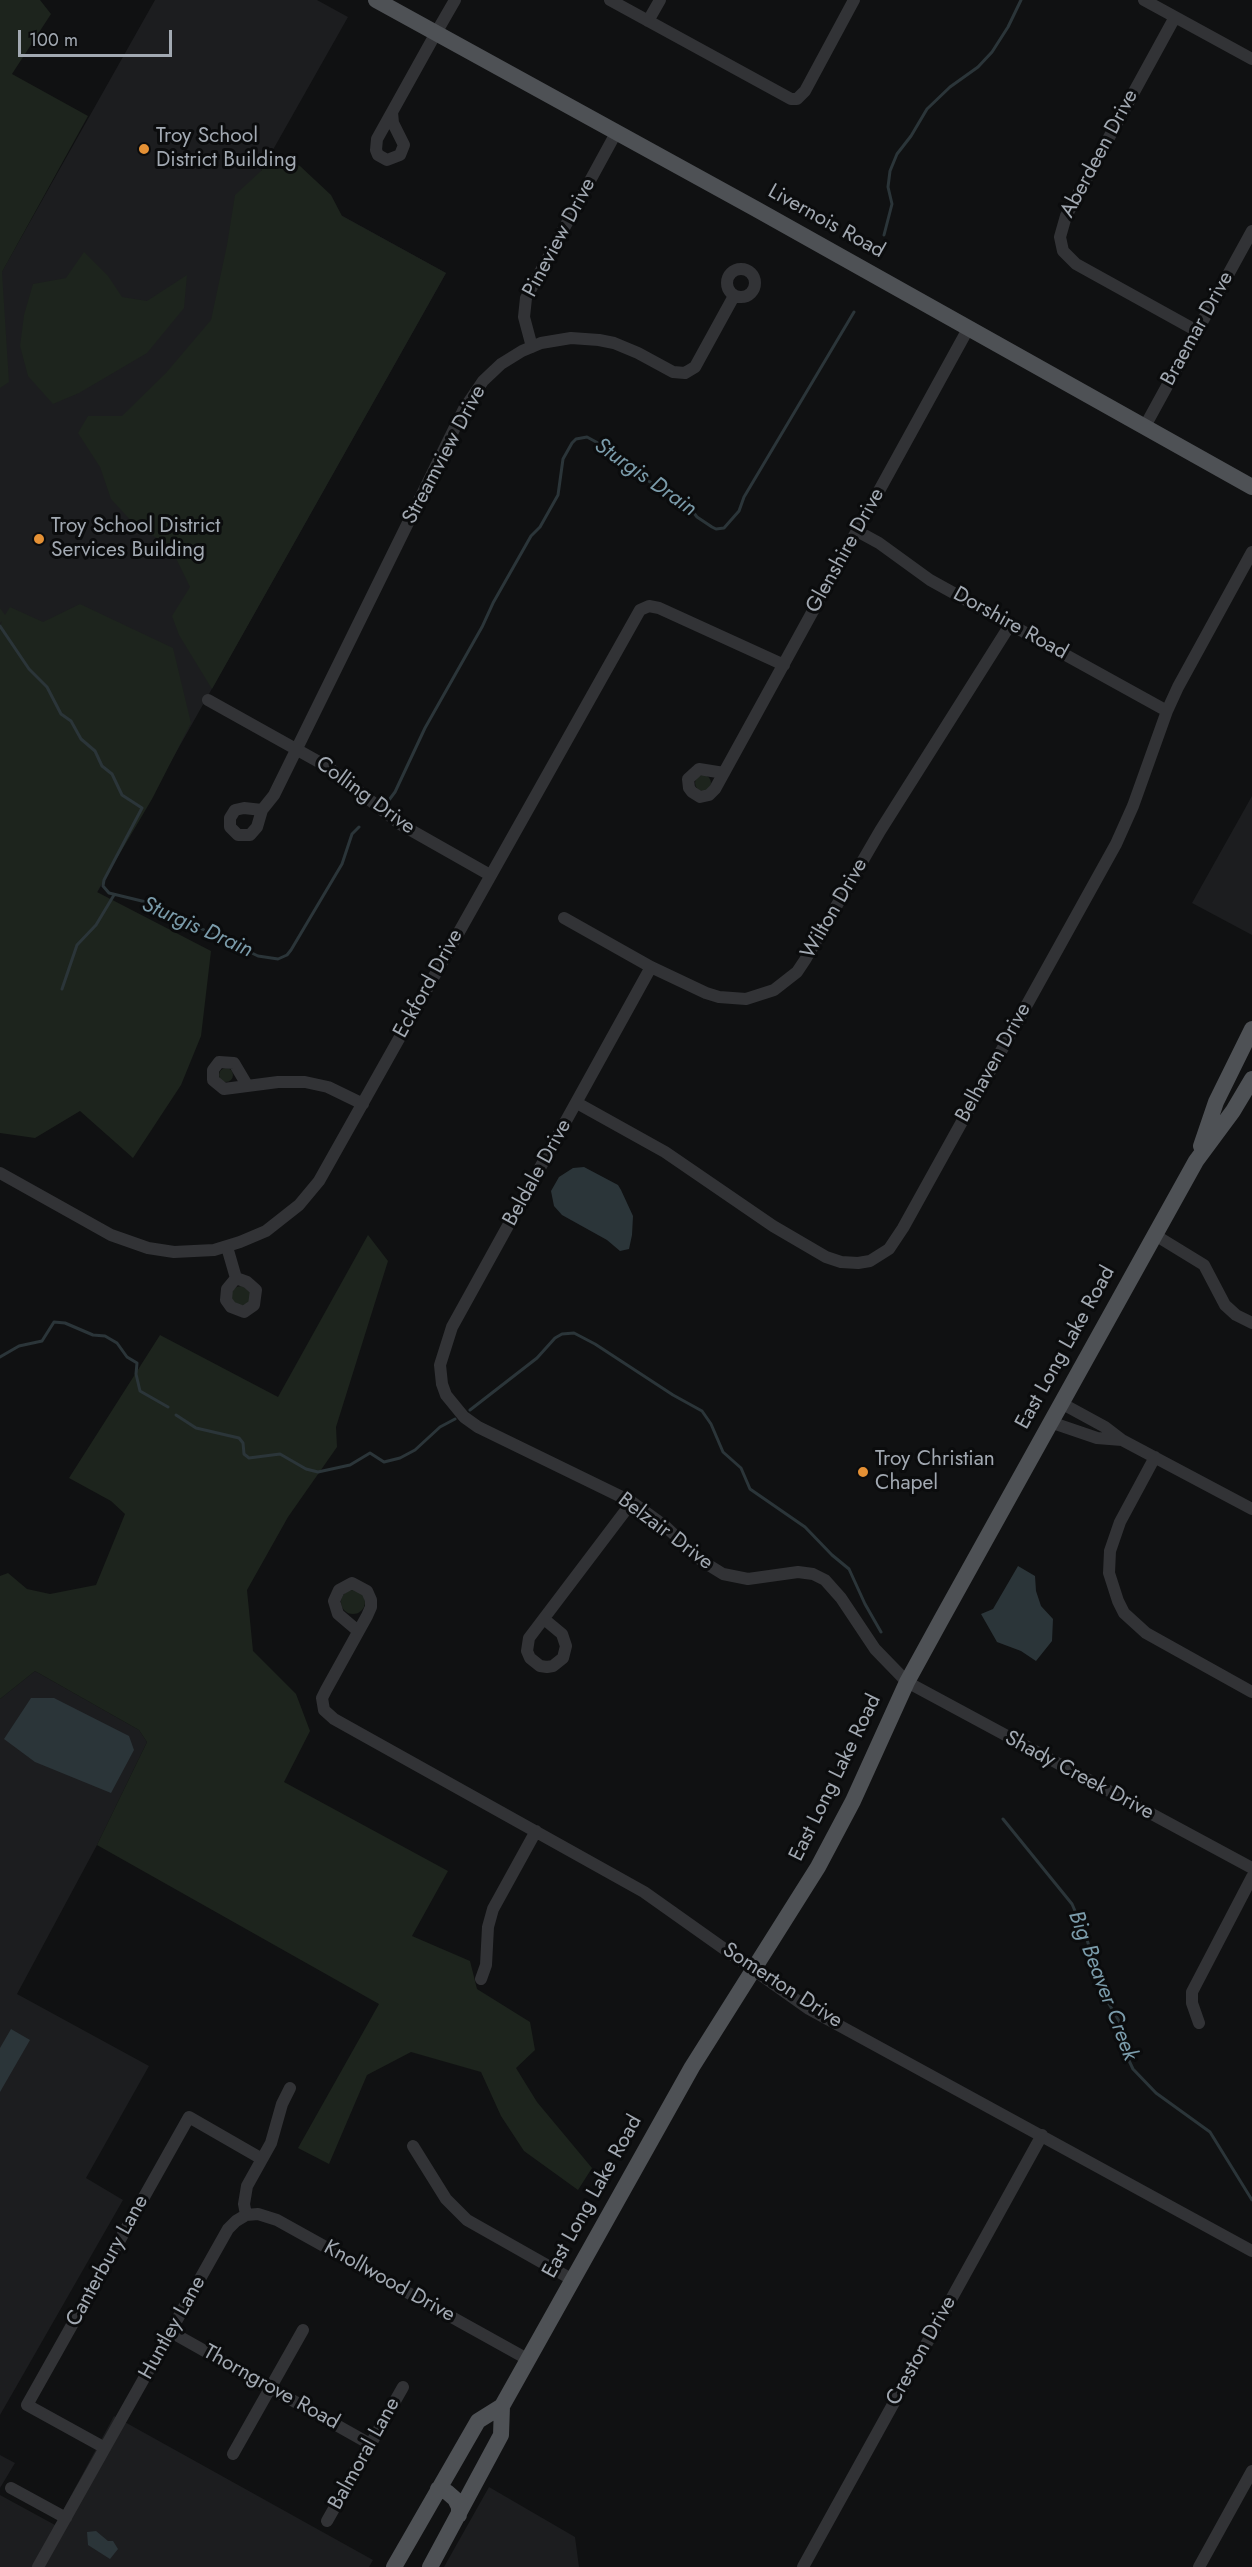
<!DOCTYPE html>
<html>
<head>
<meta charset="utf-8">
<style>
  body { margin:0 }
  #map { position:relative; width:1252px; height:2567px; overflow:hidden; background:#101112; font-family:Jost,sans-serif }
  canvas { display:block }
  .scale { position:absolute; left:18px; top:30px; width:154px; height:27px; box-sizing:border-box; border:3px solid #a2a9b2; border-top:0; padding-left:8px; font-size:18px; line-height:21px; white-space:nowrap; color:#a2a9b2; -webkit-text-stroke:4px #0b0c0d; paint-order:stroke }
</style>
</head>
<body>
<div id="map">
<canvas width="1252" height="2567"></canvas>
<div class="scale">100 m</div>
</div>
<script>
const g = document.querySelector('canvas').getContext('2d');
g.lineJoin = 'round';
function fill(path, color) {
  g.fillStyle = color;
  g.fill(path, 'evenodd');
}
function poly(rows) {
  const path = new Path2D();
  for (const r of rows) {
    if (r.length === 3) {
      path.moveTo(r[0] + r[2], r[1]);
      path.arc(r[0], r[1], r[2], 0, 2 * Math.PI);
      continue;
    }
    path.moveTo(r[0], r[1]);
    for (let i = 2; i < r.length; i += 2) path.lineTo(r[i], r[i + 1]);
  }
  return path;
}
function strokePath(path, color, width, dash) {
  g.strokeStyle = color;
  g.lineWidth = width;
  g.lineCap = dash ? 'butt' : 'round';
  g.setLineDash(dash || []);
  g.stroke(path);
}
function drawText(font, color, halo, rows, align = 'center') {
  g.font = font + ' Jost,sans-serif';
  g.lineWidth = 6;
  g.setLineDash([]);
  g.textBaseline = 'middle';
  g.strokeStyle = halo;
  g.fillStyle = color;
  for (const [text, x, y, turn = 0] of rows) {
    g.save();
    g.translate(x, y);
    g.rotate((+turn || 0) * Math.PI / 180);
    g.textAlign = isNaN(turn) ? turn : align;
    if (halo) g.strokeText(text, 0, 0);
    g.fillText(text, 0, 0);
    g.restore();
  }
}
fill(poly([
  [155,0,317,0,348,17,261,171,446,273,0,1065,0,275],
  [1252,796,1252,935,1192,903],
  [35,1671,139,1730,147,1742,97,1845,17,1994,149,2066,86,2178,123,2200,0,2415,0,1699],
  [114,2416,373,2560,369,2567,0,2567,0,2495,55,2525],
  [0,2455,15,2463,0,2488],
  [489,2487,575,2537,579,2567,444,2567]
]), '#1c1d1f');
fill(poly([
  [0,0,40,0,51,14,12,74,88,116,2,272,9,382,0,388],
  [272,152,300,166,331,195,342,216,446,273,212,689,179,635,172,616,190,587,170,546,135,525,111,499,100,467,78,433,88,416,122,416,166,373,211,320,227,245,235,195,261,171],
  [84,252,108,276,122,297,147,301,187,275,184,308,147,353,79,393,53,404,28,376,20,346,24,315,33,284,66,278],
  [80,604,173,648,191,723,152,799,97,892,211,951,201,1036,181,1085,133,1158,80,1111,35,1138,0,1133,0,626,2,621,0,623,0,608,5,615,10,607,43,622],
  [703,783,8],
  [226,1075,7],
  [368,1235,388,1261,336,1427,337,1447,288,1517,247,1590,253,1651,296,1694,310,1731,284,1782,448,1871,412,1936,470,1961,477,1989,530,2022,535,2050,516,2068,537,2102,592,2168,578,2190,524,2151,501,2116,481,2072,411,2052,367,2075,329,2164,298,2148,379,2004,97,1845,147,1742,139,1730,35,1671,0,1699,0,1576,8,1573,27,1589,50,1594,96,1585,125,1514,111,1501,69,1478,160,1335,278,1397],
  [241,1296,10],
  [353,1602,12]
]), '#1d241d');
fill(poly([
  [584,1167,618,1185,621,1190,633,1216,632,1235,629,1249,620,1251,607,1240,562,1215,554,1206,551,1191,559,1177,573,1168],
  [1018,1566,1035,1576,1036,1591,1041,1606,1053,1619,1052,1641,1036,1661,1021,1651,997,1642,981,1614,993,1609],
  [31,1698,54,1698,129,1736,134,1750,111,1793,35,1762,4,1739],
  [11,2029,30,2040,0,2092,0,2048],
  [96,2531,108,2541,113,2541,118,2549,110,2559,88,2545,87,2532]
]), '#2b3539');
strokePath(poly([
  [884,235,892,204,888,187,890,171,897,154,911,136,927,109,950,87,978,67,992,52,1008,27,1021,0],
  [0,626,29,669,47,687,61,714,71,721,81,739,95,751,102,766,112,774,122,795,142,808,104,880,103,886,109,893,146,902,258,956,278,959,287,955,291,950,342,864,352,834,359,827],
  [389,800,395,792,425,728,482,627,493,603,531,536,540,527,558,495,563,459,572,443,576,439,587,437,598,443,620,464,687,504,697,517,712,527,716,529,724,528,739,511,744,497,854,312],
  [62,989,77,945,96,925,114,895],
  [0,1357,19,1346,42,1341,54,1322,65,1323,93,1335,105,1336,117,1343,127,1357,137,1363,136,1374,140,1391,168,1407],
  [470,1410,537,1358,555,1338,562,1334,574,1333,595,1344,673,1395,702,1411,711,1424,723,1452,741,1468,750,1489,805,1527,832,1555,849,1569,865,1604,881,1632],
  [176,1415,196,1428,239,1438,243,1443,244,1454,249,1458,280,1454,306,1469,318,1472,350,1465,370,1453,384,1462,400,1458,415,1450,440,1427,455,1419],
  [1003,1819,1072,1904,1086,1936,1102,1992,1119,2021,1123,2048,1133,2069,1156,2093,1210,2132,1252,2200]
]), '#2b3539', 3);
strokePath(poly([
  [610,0,791,99,797,99,805,91,854,0],
  [1144,0,1252,59],
  [1175,17,1066,216,1060,237,1063,251,1076,264,1197,331],
  [648,21,660,0],
  [392,112,393,123,404,145,400,155,387,160,378,155,376,150,377,139,436,33,455,0],
  [741,283,14],
  [532,347,524,317,526,298,616,133],
  [1144,428,1252,231],
  [857,531,879,543,930,580,1167,711],
  [208,700,328,767,400,824,490,875],
  [724,773,699,769,688,779,689,788,692,792,700,797,709,795,715,789,968,329],
  [262,810,257,827,250,835,238,835,230,827,230,818,235,810,244,808,262,810,274,795,464,409,483,381,501,364,522,351,541,343,571,338,599,340,614,343,638,353,673,372,685,373,695,367,734,296],
  [564,918,651,967,706,993,719,997,746,999,774,990,797,972,805,960,880,831,1010,625],
  [651,967,452,1327,440,1365,442,1384,446,1395,464,1417,478,1427,632,1502,665,1526,702,1561,723,1574,748,1579,798,1572,813,1574,825,1580,841,1598,875,1649,907,1682,1252,1868],
  [247,1085,234,1063,219,1062,213,1070,213,1080,224,1089,278,1082,305,1082,328,1087,363,1104],
  [577,1103,665,1152,773,1226,826,1257,841,1262,858,1263,870,1261,889,1249,903,1228,1116,844,1133,806,1167,711,1178,687,1252,552],
  [0,1173,111,1235,148,1248,174,1252,214,1250,240,1242,266,1231,299,1205,319,1181,640,610,649,606,659,608,784,665],
  [1155,1235,1204,1265,1225,1305,1236,1315,1252,1323],
  [227,1247,236,1278,227,1289,226,1300,231,1307,244,1312,254,1305,256,1290,247,1282,236,1278],
  [1050,1422,1097,1438,1122,1440,1105,1427,1061,1403],
  [1122,1440,1252,1509],
  [1155,1457,1120,1522,1110,1551,1109,1573,1118,1601,1124,1613,1146,1633,1252,1692],
  [544,1619,562,1634,566,1646,563,1658,553,1666,547,1667,540,1666,530,1658,527,1651,529,1638,632,1502],
  [358,1631,338,1614,334,1601,339,1590,352,1583,367,1591,371,1600,371,1607,367,1616,326,1690,322,1698,324,1710,334,1719,644,1892,809,2009,1252,2251],
  [481,1979,486,1965,488,1927,493,1909,536,1831],
  [1199,2023,1192,2003,1192,1992,1252,1877],
  [413,2146,446,2199,467,2220,573,2280],
  [246,2215,244,2204,247,2186,271,2143,282,2104,290,2088],
  [171,2332,370,2444],
  [105,2448,27,2405,189,2117,262,2159],
  [233,2454,303,2330],
  [11,2488,66,2518],
  [327,2521,403,2387],
  [38,2567,228,2229,236,2221,246,2215,258,2214,277,2220,529,2360],
  [803,2567,1042,2135],
  [1199,2567,1252,2471]
]), '#323336', 12);
strokePath(poly([
  [376,0,756,209,1252,487],
  [1201,1146,1216,1102,1252,1029],
  [438,2489,447,2492,455,2499,459,2507,459,2515],
  [394,2567,478,2421,502,2406],
  [430,2567,501,2435,502,2406,692,2067,818,1867,853,1801,907,1682,941,1620,1196,1161,1233,1111,1252,1079]
]), '#4e5155', 16);
for (const [x, y, r, color] of [
  [144,149,6,"#e59135"],
  [39,539,6,"#e59135"],
  [863,1472,6,"#e59135"]
]) {
  const dot = new Path2D();
  dot.arc(x, y, r, 0, 2 * Math.PI);
  g.fillStyle = color;
  g.fill(dot);
  strokePath(dot, '#0b0c0d', 2);
}
drawText('21px', '#a2a9b2', '#0b0c0d', [
  ["Troy School",156,137],
  ["District Building",156,161],
  ["Troy School District",51,527],
  ["Services Building",51,551],
  ["Troy Christian",875,1460],
  ["Chapel",875,1484]
], 'left');
drawText('21px', '#a2a9b2', '#0b0c0d', [
  ["Aberdeen Drive",1100,154,-62],
  ["Livernois Road",826,222,29],
  ["Pineview Drive",560,238,-62],
  ["Braemar Drive",1198,329,-61],
  ["Streamview Drive",445,455,-62],
  ["Glenshire Drive",846,551,-61],
  ["Dorshire Road",1010,624,29],
  ["Colling Drive",365,796,36],
  ["Wilton Drive",835,909,-60],
  ["Eckford Drive",429,984,-61],
  ["Belhaven Drive",994,1063,-61],
  ["Beldale Drive",538,1173,-61],
  ["East Long Lake Road",1066,1348,-61],
  ["Belzair Drive",665,1532,37],
  ["Shady Creek Drive",1079,1776,28],
  ["East Long Lake Road",836,1778,-64],
  ["Somerton Drive",782,1986,33],
  ["East Long Lake Road",593,2197,-61],
  ["Canterbury Lane",108,2261,-61],
  ["Knollwood Drive",389,2282,29],
  ["Huntley Lane",173,2328,-61],
  ["Creston Drive",922,2351,-61],
  ["Thorngrove Road",271,2388,29],
  ["Balmoral Lane",365,2454,-61]
]);
drawText('italic 22px', '#7b9cab', '#0b0c0d', [
  ["Sturgis Drain",645,478,35],
  ["Sturgis Drain",197,928,24],
  ["Big Beaver Creek",1102,1986,69]
]);
</script>
</body>
</html>
